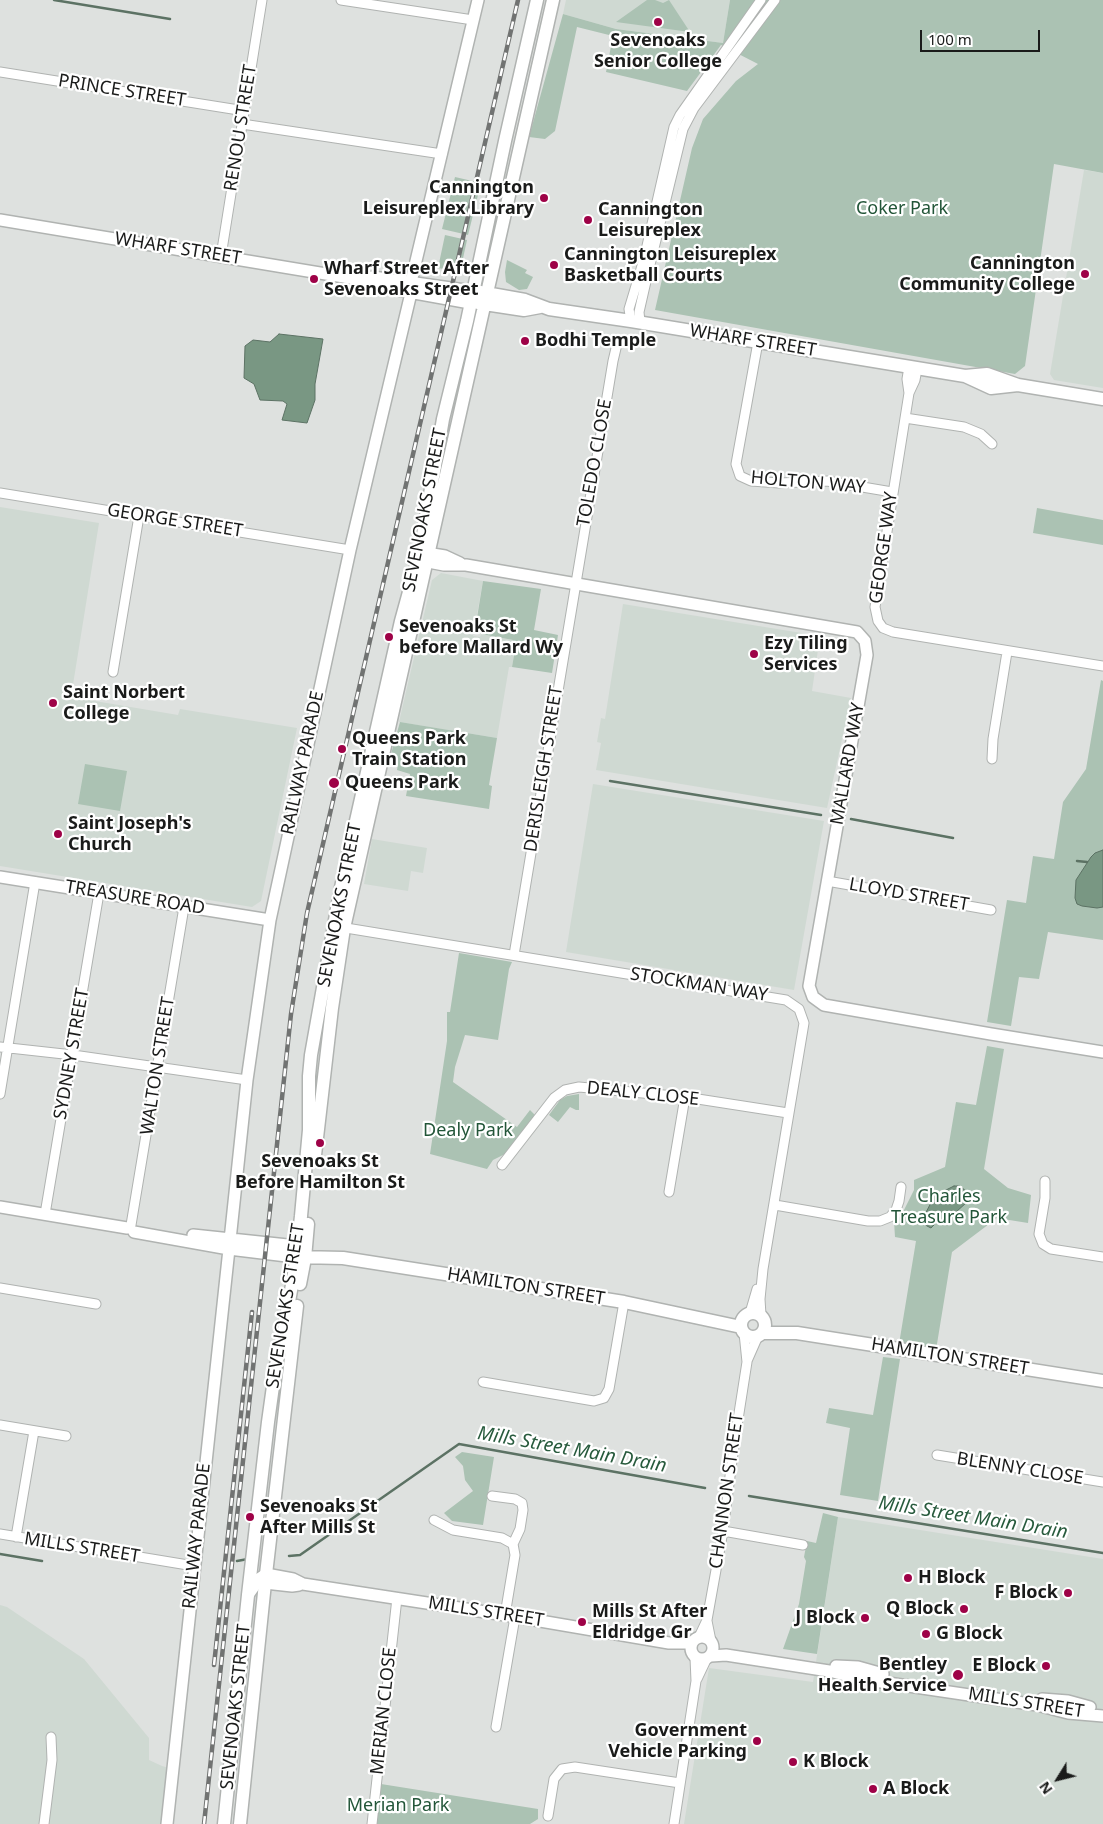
<!DOCTYPE html>
<html>
<head>
<meta charset="utf-8">
<style>
  body { margin:0 }
  #map { position:relative; width:1103px; height:1824px; overflow:hidden; background:#dee1df; font-family:"Noto Sans",sans-serif }
  canvas { display:block }
  .north { position:absolute; left:1033px; top:1754px; width:50px; height:50px; -webkit-text-stroke:4px #fff; paint-order:stroke; rotate:234deg; font-size:14px; font-weight:700; line-height:20px; text-align:center; color:#1a1b1a }
  .north::after { content:''; display:block; margin:auto; width:18px; height:22px; background:#1a1b1a; clip-path:polygon(50% 0,100% 100%,50% 72%,0 100%) }
  .scale { position:absolute; left:920px; top:30px; width:120px; height:22px; box-sizing:border-box; border:2px solid #1a1b1a; border-top:0; padding-left:6px; font-size:15px; line-height:18px; white-space:nowrap; color:#1a1b1a; -webkit-text-stroke:4px #fff; paint-order:stroke }
</style>
</head>
<body>
<div id="map">
<canvas width="1103" height="1824"></canvas>
<div class="north">N</div>
<div class="scale">100 m</div>
</div>
<script>
const g = document.querySelector('canvas').getContext('2d');
g.lineJoin = 'round';
function fill(path, color) {
  g.fillStyle = color;
  g.fill(path, 'evenodd');
}
function poly(rows) {
  const path = new Path2D();
  for (const r of rows) {
    if (r.length === 3) {
      path.moveTo(r[0] + r[2], r[1]);
      path.arc(r[0], r[1], r[2], 0, 2 * Math.PI);
      continue;
    }
    path.moveTo(r[0], r[1]);
    for (let i = 2; i < r.length; i += 2) path.lineTo(r[i], r[i + 1]);
  }
  return path;
}
function strokePath(path, color, width, dash) {
  g.strokeStyle = color;
  g.lineWidth = width;
  g.lineCap = dash ? 'butt' : 'round';
  g.setLineDash(dash || []);
  g.stroke(path);
}
function drawText(font, color, halo, rows, align = 'center') {
  g.font = font + ' "Noto Sans",sans-serif';
  g.lineWidth = 4.5;
  g.setLineDash([]);
  g.textBaseline = 'middle';
  g.strokeStyle = halo;
  g.fillStyle = color;
  for (const [text, x, y, turn = 0] of rows) {
    g.save();
    g.translate(x, y);
    g.rotate((+turn || 0) * Math.PI / 180);
    g.textAlign = isNaN(turn) ? turn : align;
    if (halo) g.strokeText(text, 0, 0);
    g.fillText(text, 0, 0);
    g.restore();
  }
}
fill(poly([
  [566,0,730,0,723,43,616,29,563,14],
  [1084,170,1103,173,1103,388,1054,380,1050,374],
  [0,507,99,523,71,697,178,715,180,709,297,728,261,901,252,907,0,866],
  [441,573,483,581,473,636,480,637,481,634,513,640,516,644,512,667,509,667,497,738,399,722,432,580],
  [623,604,820,636,812,691,851,698,827,808,596,770,601,743,597,742,601,718,605,719],
  [593,784,824,821,794,990,566,952],
  [372,839,427,848,423,873,411,871,408,891,364,884],
  [838,1517,1103,1559,1103,1824,684,1824,709,1668,813,1682],
  [0,1605,7,1607,84,1659,149,1738,149,1760,162,1766,177,1770,171,1824,0,1824]
]), '#cfd9d2');
fill(poly([
  [647,0,655,0,663,3,669,0,690,32,616,22],
  [730,0,1103,0,1103,173,1054,164,1025,366,1015,374,655,310,692,148,703,119,736,81,758,64,721,45,687,91,606,72,613,36,577,27,555,131,545,139,529,137,563,14,616,29,723,43],
  [455,177,481,183,468,235,442,229],
  [445,235,467,240,460,272,438,268],
  [507,260,527,270,525,273,533,277,527,289,519,290,506,282,505,272],
  [1037,508,1103,520,1103,545,1033,533],
  [483,581,541,589,534,630,558,635,552,673,512,667,516,644,512,643,513,640,481,634,475,630],
  [1101,680,1103,681,1103,940,1048,932,1039,979,1019,977,1011,1026,987,1022,1007,900,1026,903,1033,856,1054,859,1063,802,1086,769],
  [400,722,497,738,489,785,492,786,489,809,406,796,410,774,397,770,398,764,389,761],
  [85,764,127,771,120,811,78,804],
  [459,953,512,962,509,969,498,1040,465,1035,455,1067,453,1082,517,1127,530,1110,535,1115,507,1153,493,1160,487,1169,430,1154,447,1041,447,1012,450,1012],
  [987,1046,1004,1049,984,1169,1008,1188,1031,1195,1028,1223,997,1218,952,1252,936,1350,899,1344,916,1241,895,1237,894,1221,901,1216,914,1190,914,1180,945,1167,956,1102,976,1105],
  [579,1094,579,1110,576,1110,570,1107,558,1122,549,1115,560,1100,567,1096],
  [883,1357,900,1359,878,1501,840,1495,850,1428,826,1423,829,1408,873,1415],
  [462,1452,494,1457,483,1525,452,1521,444,1513,473,1491,465,1480,463,1466,455,1457],
  [823,1513,838,1517,817,1654,783,1649,799,1604,806,1561,804,1557,807,1541,816,1543],
  [381,1784,538,1809,538,1819,530,1824,376,1824]
]), '#abc2b3');
const water = poly([
  [279,334,323,339,315,384,315,400,307,423,282,420,287,404,283,401,260,400,254,384,244,378,245,346,253,340,270,342,279,334],
  [1103,850,1103,907,1097,908,1082,906,1077,904,1075,898,1076,880,1091,857,1095,853,1103,850],
  [954,1186,960,1186,968,1193,966,1203,946,1221,937,1222,931,1228,927,1226,923,1223,923,1218,933,1199,932,1195,933,1193,936,1195,954,1186]
]);
fill(water, '#799783');
strokePath(water, '#5c7264', 1);
strokePath(poly([
  [54,0,170,19],
  [610,781,821,815],
  [851,819,953,838],
  [1077,861,1087,862],
  [749,1496,1103,1553],
  [0,1554,42,1561],
  [289,1556,300,1555,459,1444,705,1488],
  [237,1561,248,1559]
]), '#5c7264', 2.5);
const minor = poly([
  [341,0,473,20],
  [0,72,245,111],
  [242,124,442,154],
  [221,256,262,0],
  [631,321,629,309,644,259,674,127,680,115,761,0],
  [640,322,639,312,647,277,683,129,694,108,775,0],
  [758,342,736,464,740,476,751,481,779,483,827,481,892,492],
  [909,367,907,379,909,393,875,607,878,621,883,628,893,632,1103,666],
  [909,393,915,380,917,369],
  [905,418,964,427,981,434,992,444],
  [0,493,350,550],
  [113,672,139,516],
  [992,759,993,739,1007,652],
  [827,881,991,910],
  [340,927,786,1000,799,1009,804,1023,763,1269,760,1299,761,1315],
  [514,955,613,361,617,344],
  [0,1047,73,1055,247,1080],
  [0,1094,35,882],
  [502,1165,554,1098,565,1090,579,1087,685,1097,788,1113],
  [1045,1181,1045,1198,1039,1234,1043,1244,1051,1249,1103,1257],
  [669,1192,685,1097],
  [775,1205,868,1221,880,1221,890,1217,896,1210,899,1201,901,1187],
  [45,1214,99,893],
  [131,1225,184,907],
  [0,1288,96,1304],
  [750,1313,757,1289],
  [747,1361,758,1336],
  [483,1382,594,1401,604,1398,609,1389,624,1302],
  [0,1425,66,1436],
  [937,1455,1103,1482],
  [492,1496,515,1499,522,1503,523,1510,520,1529,513,1544],
  [434,1520,453,1530,502,1538,513,1544,515,1555,505,1615],
  [723,1531,803,1545],
  [0,1534,194,1566],
  [16,1537,34,1431],
  [707,1621,711,1641],
  [699,1637,707,1620,723,1531,734,1445,747,1362,744,1333],
  [697,1679,706,1660],
  [496,1727,515,1617],
  [548,1816,554,1779,562,1769,575,1767,680,1783],
  [44,1824,52,1760,51,1737],
  [372,1824,397,1598],
  [674,1824,696,1681,695,1658]
]);
const tertiary = poly([
  [0,220,356,279,398,290,470,303],
  [365,278,373,277,472,291],
  [411,282,478,0],
  [420,552,445,556,460,563],
  [418,560,444,565,466,565,857,632,865,641,867,655,809,986,813,997,824,1005,991,1034,1103,1052],
  [0,877,270,920],
  [0,1207,127,1228],
  [134,1232,229,1249,295,1257],
  [193,1235,297,1246],
  [230,1240,247,1080,270,920,350,550,411,293],
  [260,1578,265,1583,292,1586,299,1585],
  [248,1595,260,1578,266,1574,293,1579,303,1584,505,1615,669,1643,692,1643],
  [702,1648,11],
  [711,1656,726,1655,829,1671,861,1679,1037,1705,1068,1713,1103,1716],
  [836,1666,858,1667,883,1674],
  [1042,1699,1068,1701,1090,1707],
  [167,1824,229,1249]
]);
const secondary = poly([
  [480,292,525,300,549,309,631,321,965,376,991,388,1018,385],
  [478,303,524,310,540,307],
  [965,376,987,374,1018,385,1103,399],
  [315,1155,332,1008,344,928,553,0],
  [298,1257,343,1258,624,1302,741,1327],
  [300,1284,305,1258,308,1224],
  [753,1325,12],
  [763,1333,797,1333,1103,1381],
  [224,1824,248,1595,268,1422,276,1365,282,1341,295,1268,301,1216,309,1130,309,1076,311,1055,340,892,401,621,420,552,443,419,467,321,505,141,537,0],
  [240,1824,265,1583,297,1306]
]);
strokePath(minor, '#b0b3b1', 11);
strokePath(tertiary, '#b0b3b1', 14);
strokePath(secondary, '#b0b3b1', 15);
strokePath(minor, '#fff', 9);
strokePath(tertiary, '#fff', 11);
strokePath(secondary, '#fff', 12);
const rail = poly([
  [214,1665,252,1312],
  [204,1824,291,1014,307,913,518,0]
]);
strokePath(rail, '#717372', 4.5);
strokePath(rail, '#fff', 2.5, [8]);
for (const [x, y, r, color] of [
  [658,22,5,"#9e0247"],
  [544,198,5,"#9e0247"],
  [588,220,5,"#9e0247"],
  [554,265,5,"#9e0247"],
  [1085,274,5,"#9e0247"],
  [314,279,5,"#9e0247"],
  [525,341,5,"#9e0247"],
  [389,637,5,"#9e0247"],
  [754,654,5,"#9e0247"],
  [53,703,5,"#9e0247"],
  [342,749,5,"#9e0247"],
  [334,783,6,"#9e0247"],
  [58,834,5,"#9e0247"],
  [320,1143,5,"#9e0247"],
  [250,1517,5,"#9e0247"],
  [908,1578,5,"#9e0247"],
  [1068,1593,5,"#9e0247"],
  [964,1609,5,"#9e0247"],
  [865,1618,5,"#9e0247"],
  [582,1622,5,"#9e0247"],
  [926,1634,5,"#9e0247"],
  [1046,1666,5,"#9e0247"],
  [958,1675,6,"#9e0247"],
  [757,1741,5,"#9e0247"],
  [793,1762,5,"#9e0247"],
  [873,1789,5,"#9e0247"]
]) {
  const dot = new Path2D();
  dot.arc(x, y, r, 0, 2 * Math.PI);
  g.fillStyle = color;
  g.fill(dot);
  strokePath(dot, '#fff', 2);
}
drawText('bold 18px', '#1a1b1a', '#fff', [
  ["Sevenoaks",658,41,"center"],
  ["Senior College",658,62,"center"],
  ["Cannington",534,188,"right"],
  ["Leisureplex Library",534,209,"right"],
  ["Cannington",598,210],
  ["Leisureplex",598,231],
  ["Cannington Leisureplex",564,255],
  ["Basketball Courts",564,276],
  ["Cannington",1075,264,"right"],
  ["Community College",1075,285,"right"],
  ["Wharf Street After",324,269],
  ["Sevenoaks Street",324,290],
  ["Bodhi Temple",535,341],
  ["Sevenoaks St",399,627],
  ["before Mallard Wy",399,648],
  ["Ezy Tiling",764,644],
  ["Services",764,665],
  ["Saint Norbert",63,693],
  ["College",63,714],
  ["Queens Park",352,739],
  ["Train Station",352,760],
  ["Queens Park",345,783],
  ["Saint Joseph's",68,824],
  ["Church",68,845],
  ["Sevenoaks St",320,1162,"center"],
  ["Before Hamilton St",320,1183,"center"],
  ["Sevenoaks St",260,1507],
  ["After Mills St",260,1528],
  ["H Block",918,1578],
  ["F Block",1058,1593,"right"],
  ["Q Block",954,1609,"right"],
  ["Mills St After",592,1612],
  ["Eldridge Gr",592,1633],
  ["J Block",855,1618,"right"],
  ["G Block",936,1634],
  ["Bentley",947,1665,"right"],
  ["Health Service",947,1686,"right"],
  ["E Block",1036,1666,"right"],
  ["Government",747,1731,"right"],
  ["Vehicle Parking",747,1752,"right"],
  ["K Block",803,1762],
  ["A Block",883,1789]
], 'left');
drawText('18px', '#1a1b1a', '#fff', [
  ["PRINCE STREET",122,91,9],
  ["RENOU STREET",241,128,-81],
  ["WHARF STREET",178,249,9],
  ["WHARF STREET",753,341,9],
  ["TOLEDO CLOSE",595,463,-80],
  ["HOLTON WAY",808,483,5],
  ["SEVENOAKS STREET",425,510,-79],
  ["GEORGE STREET",175,521,9],
  ["GEORGE WAY",884,548,-82],
  ["RAILWAY PARADE",303,763,-78],
  ["MALLARD WAY",848,764,-80],
  ["DERISLEIGH STREET",544,769,-81],
  ["LLOYD STREET",909,895,10],
  ["TREASURE ROAD",135,898,9],
  ["SEVENOAKS STREET",340,905,-79],
  ["STOCKMAN WAY",699,985,9],
  ["SYDNEY STREET",72,1054,-80],
  ["WALTON STREET",158,1066,-81],
  ["DEALY CLOSE",643,1094,6],
  ["HAMILTON STREET",526,1287,9],
  ["SEVENOAKS STREET",286,1306,-81],
  ["HAMILTON STREET",950,1357,9],
  ["BLENNY CLOSE",1020,1469,9],
  ["CHANNON STREET",727,1491,-82],
  ["RAILWAY PARADE",197,1536,-84],
  ["MILLS STREET",82,1548,9],
  ["MILLS STREET",486,1612,9],
  ["MILLS STREET",1026,1703,9],
  ["SEVENOAKS STREET",236,1707,-84],
  ["MERIAN CLOSE",384,1711,-84]
]);
drawText('18px', '#225538', '#fff', [
  ["Coker Park",902,209],
  ["Dealy Park",468,1131],
  ["Charles",949,1197],
  ["Treasure Park",949,1218],
  ["Merian Park",398,1806]
]);
drawText('italic 19px', '#285b3d', '#fff', [
  ["Mills Street Main Drain",572,1450,10],
  ["Mills Street Main Drain",973,1518,9]
]);
</script>
</body>
</html>
